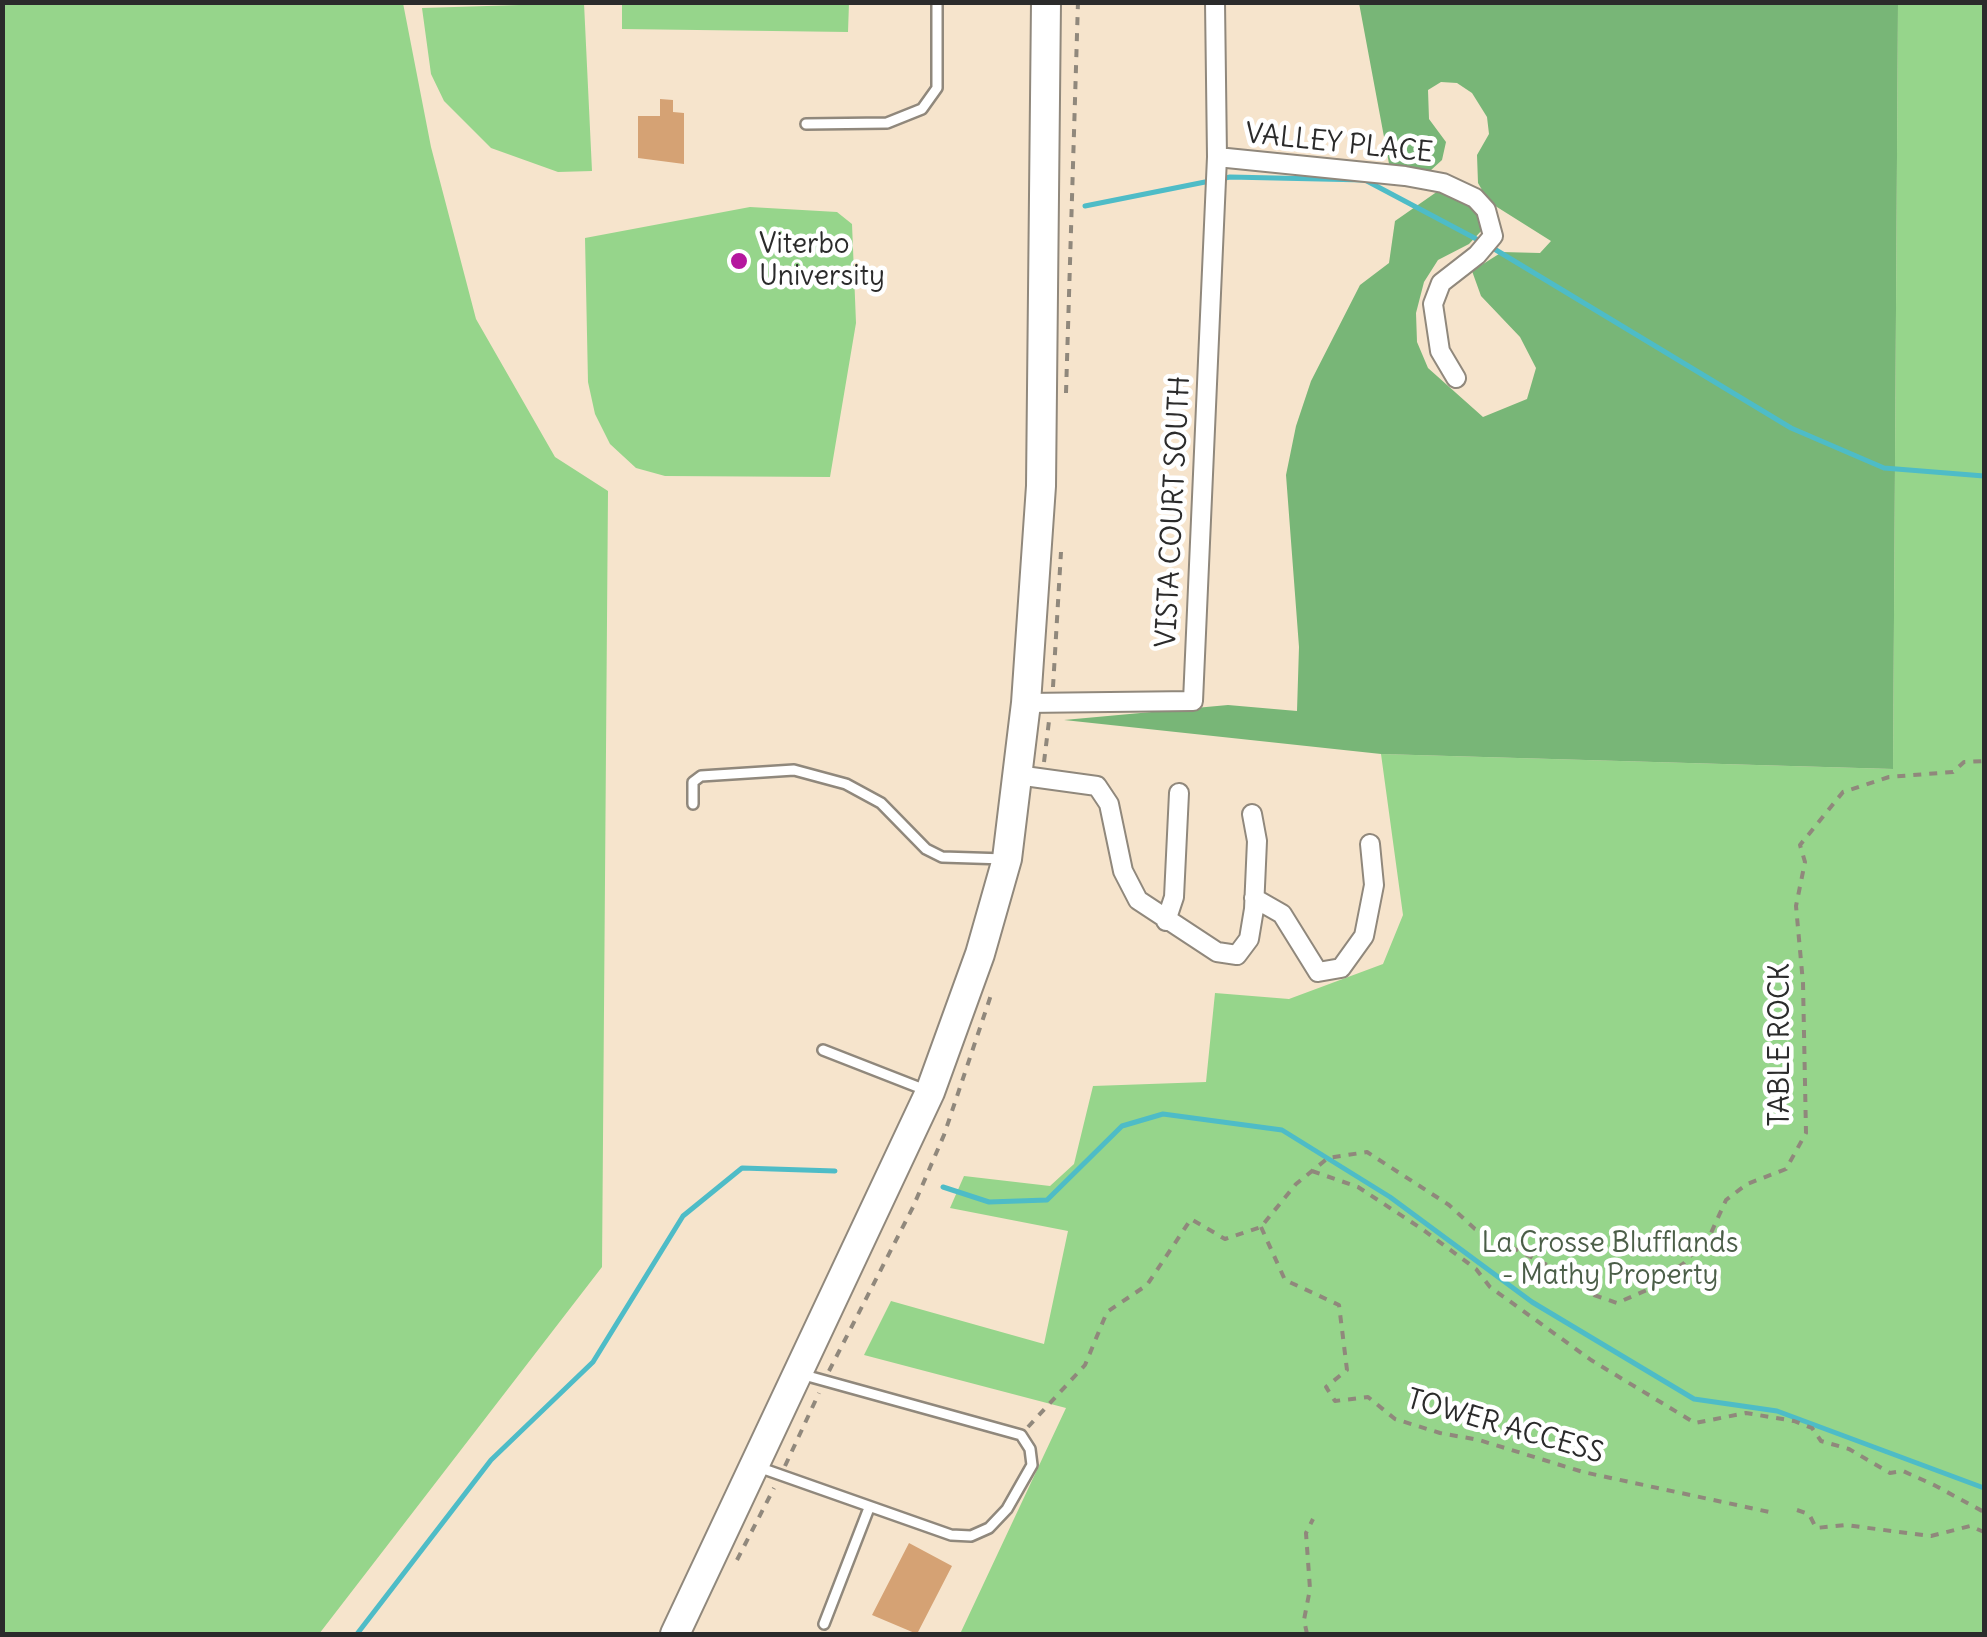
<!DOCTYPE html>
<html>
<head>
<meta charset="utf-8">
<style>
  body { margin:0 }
  #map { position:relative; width:1987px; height:1637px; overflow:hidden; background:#f6e4cc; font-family:Delius,sans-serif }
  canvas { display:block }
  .frame { position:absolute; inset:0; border:5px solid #2b2b2b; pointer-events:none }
</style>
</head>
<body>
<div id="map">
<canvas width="1987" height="1637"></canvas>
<div class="frame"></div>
</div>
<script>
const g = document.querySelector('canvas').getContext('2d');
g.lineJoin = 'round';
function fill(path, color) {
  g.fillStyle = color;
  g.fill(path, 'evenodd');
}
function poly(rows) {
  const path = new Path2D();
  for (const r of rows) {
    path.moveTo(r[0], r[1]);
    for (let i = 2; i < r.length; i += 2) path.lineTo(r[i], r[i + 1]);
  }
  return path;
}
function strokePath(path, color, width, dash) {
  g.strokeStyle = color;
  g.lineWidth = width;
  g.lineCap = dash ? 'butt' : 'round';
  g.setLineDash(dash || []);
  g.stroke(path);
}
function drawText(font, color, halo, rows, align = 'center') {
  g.font = font + ' Delius,sans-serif';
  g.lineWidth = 9;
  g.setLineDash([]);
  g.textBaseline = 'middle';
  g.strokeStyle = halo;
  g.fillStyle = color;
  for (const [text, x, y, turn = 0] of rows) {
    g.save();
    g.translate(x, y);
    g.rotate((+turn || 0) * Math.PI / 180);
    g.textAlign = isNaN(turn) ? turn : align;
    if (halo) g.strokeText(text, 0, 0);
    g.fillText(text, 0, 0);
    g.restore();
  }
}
fill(poly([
  [3,2,403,3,431,147,476,319,555,457,608,491,602,1267,319,1634,3,1634],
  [584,3,592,171,558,172,491,148,444,101,431,74,422,8],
  [622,3,849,3,848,32,622,29],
  [1898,3,1984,3,1984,1634,960,1634,1066,1408,864,1355,891,1301,1044,1344,1068,1231,950,1208,964,1176,1050,1186,1074,1164,1093,1086,1206,1082,1215,993,1289,999,1383,964,1403,915,1381,754,1893,769],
  [750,207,837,212,852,224,856,323,830,477,665,476,636,468,610,444,595,414,588,382,585,238]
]), '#96d58b');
fill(poly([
  [1359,3,1898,3,1893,769,1381,754,1064,720,1228,705,1297,711,1299,647,1286,475,1296,426,1311,381,1360,285,1389,263,1395,221,1438,191,1459,195,1483,215,1483,229,1469,244,1438,260,1424,282,1416,313,1417,342,1428,368,1483,417,1527,399,1536,368,1520,337,1481,296,1472,271,1502,252,1540,253,1551,241,1489,202,1478,183,1477,155,1489,134,1487,117,1472,93,1457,83,1441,82,1428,90,1429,119,1446,142,1442,160,1430,171,1390,169]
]), '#78b677');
strokePath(poly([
  [1085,206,1230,177,1365,180,1482,242],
  [1491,247,1791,428,1884,468,1984,476],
  [943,1187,989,1202,1047,1200,1122,1126,1163,1114,1282,1130,1390,1197,1532,1302,1694,1399,1777,1411,1984,1488],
  [357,1634,491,1460,593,1362,683,1216,742,1168,835,1171]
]), '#4ebcc7', 5);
fill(poly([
  [660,99,673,100,673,112,684,113,684,164,638,158,638,116,660,116],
  [909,1543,952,1566,917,1634,872,1615]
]), '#d5a274');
const lane = poly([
  [806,124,887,123,922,109,937,88,937,2],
  [693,804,693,782,701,776,794,770,846,784,881,803,926,849,942,857,1005,859],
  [823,1050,928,1091],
  [758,1467,951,1535,971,1536,989,1528,1007,1509,1032,1465,1030,1449,1021,1435,804,1375],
  [824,1624,869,1508]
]);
const street = poly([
  [1217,157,1405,176,1443,183,1475,198,1486,210,1493,236,1477,255,1441,283,1433,304,1440,351,1456,378],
  [1026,703,1193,701,1217,157,1215,2],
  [1017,775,1097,786,1109,804,1123,871,1138,900,1217,952,1237,955,1249,939,1254,909,1257,841,1252,814],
  [1254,898,1282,914,1318,972,1341,968,1364,936,1374,885,1370,844],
  [1166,921,1174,897,1179,793]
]);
const primary = poly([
  [675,1634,930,1092,980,954,1007,859,1026,703,1041,486,1046,2]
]);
strokePath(lane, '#90887c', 14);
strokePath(street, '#90887c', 22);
strokePath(primary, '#90887c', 32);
strokePath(poly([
  [1066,393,1078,2],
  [1053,687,1061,552],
  [1044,762,1049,721],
  [1312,1171,1358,1187,1422,1229,1476,1269,1490,1287,1591,1360,1695,1423,1746,1413,1794,1421,1812,1428,1821,1441,1849,1449,1890,1473,1903,1471,1934,1485,1984,1512],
  [1261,1227,1285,1280,1339,1305,1347,1370,1326,1387,1335,1401,1368,1397,1395,1419,1440,1433,1479,1440,1583,1472,1774,1513],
  [829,1371,913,1207,944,1135,991,995],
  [1028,1427,1085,1365,1107,1312,1147,1285,1191,1219,1225,1239,1261,1227,1296,1184,1328,1158,1367,1152,1449,1205,1475,1229,1567,1275,1594,1295,1617,1303,1647,1290,1684,1263,1711,1233,1726,1200,1747,1184,1786,1169,1806,1133,1803,983,1796,906,1805,862,1800,845,1843,792,1889,777,1953,772,1964,762,1984,761],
  [785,1466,819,1393],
  [1797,1510,1809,1514,1816,1528,1845,1525,1931,1536,1970,1526,1984,1532],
  [737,1560,774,1488],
  [1307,1634,1304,1620,1310,1589,1306,1533,1313,1519]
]), '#90887c', 4, [8, 8]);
strokePath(lane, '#fff', 9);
strokePath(street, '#fff', 18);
strokePath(primary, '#fff', 28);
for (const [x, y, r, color] of [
  [739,261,10,"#b5179e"]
]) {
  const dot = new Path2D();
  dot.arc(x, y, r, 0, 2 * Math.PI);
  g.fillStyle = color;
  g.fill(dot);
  strokePath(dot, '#fff', 4);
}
drawText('28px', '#2b2b2b', '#fff', [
  ["VALLEY PLACE",1339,144,6],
  ["VISTA COURT SOUTH",1174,512,-87],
  ["TABLE ROCK",1781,1045,-90],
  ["TOWER ACCESS",1505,1427,16]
]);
drawText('28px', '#2b2b2b', '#fff', [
  ["Viterbo",759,245],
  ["University",759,277]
], 'left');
drawText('28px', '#4b5e48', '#fff', [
  ["La Crosse Blufflands",1610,1244],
  ["- Mathy Property",1610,1276]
]);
</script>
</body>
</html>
